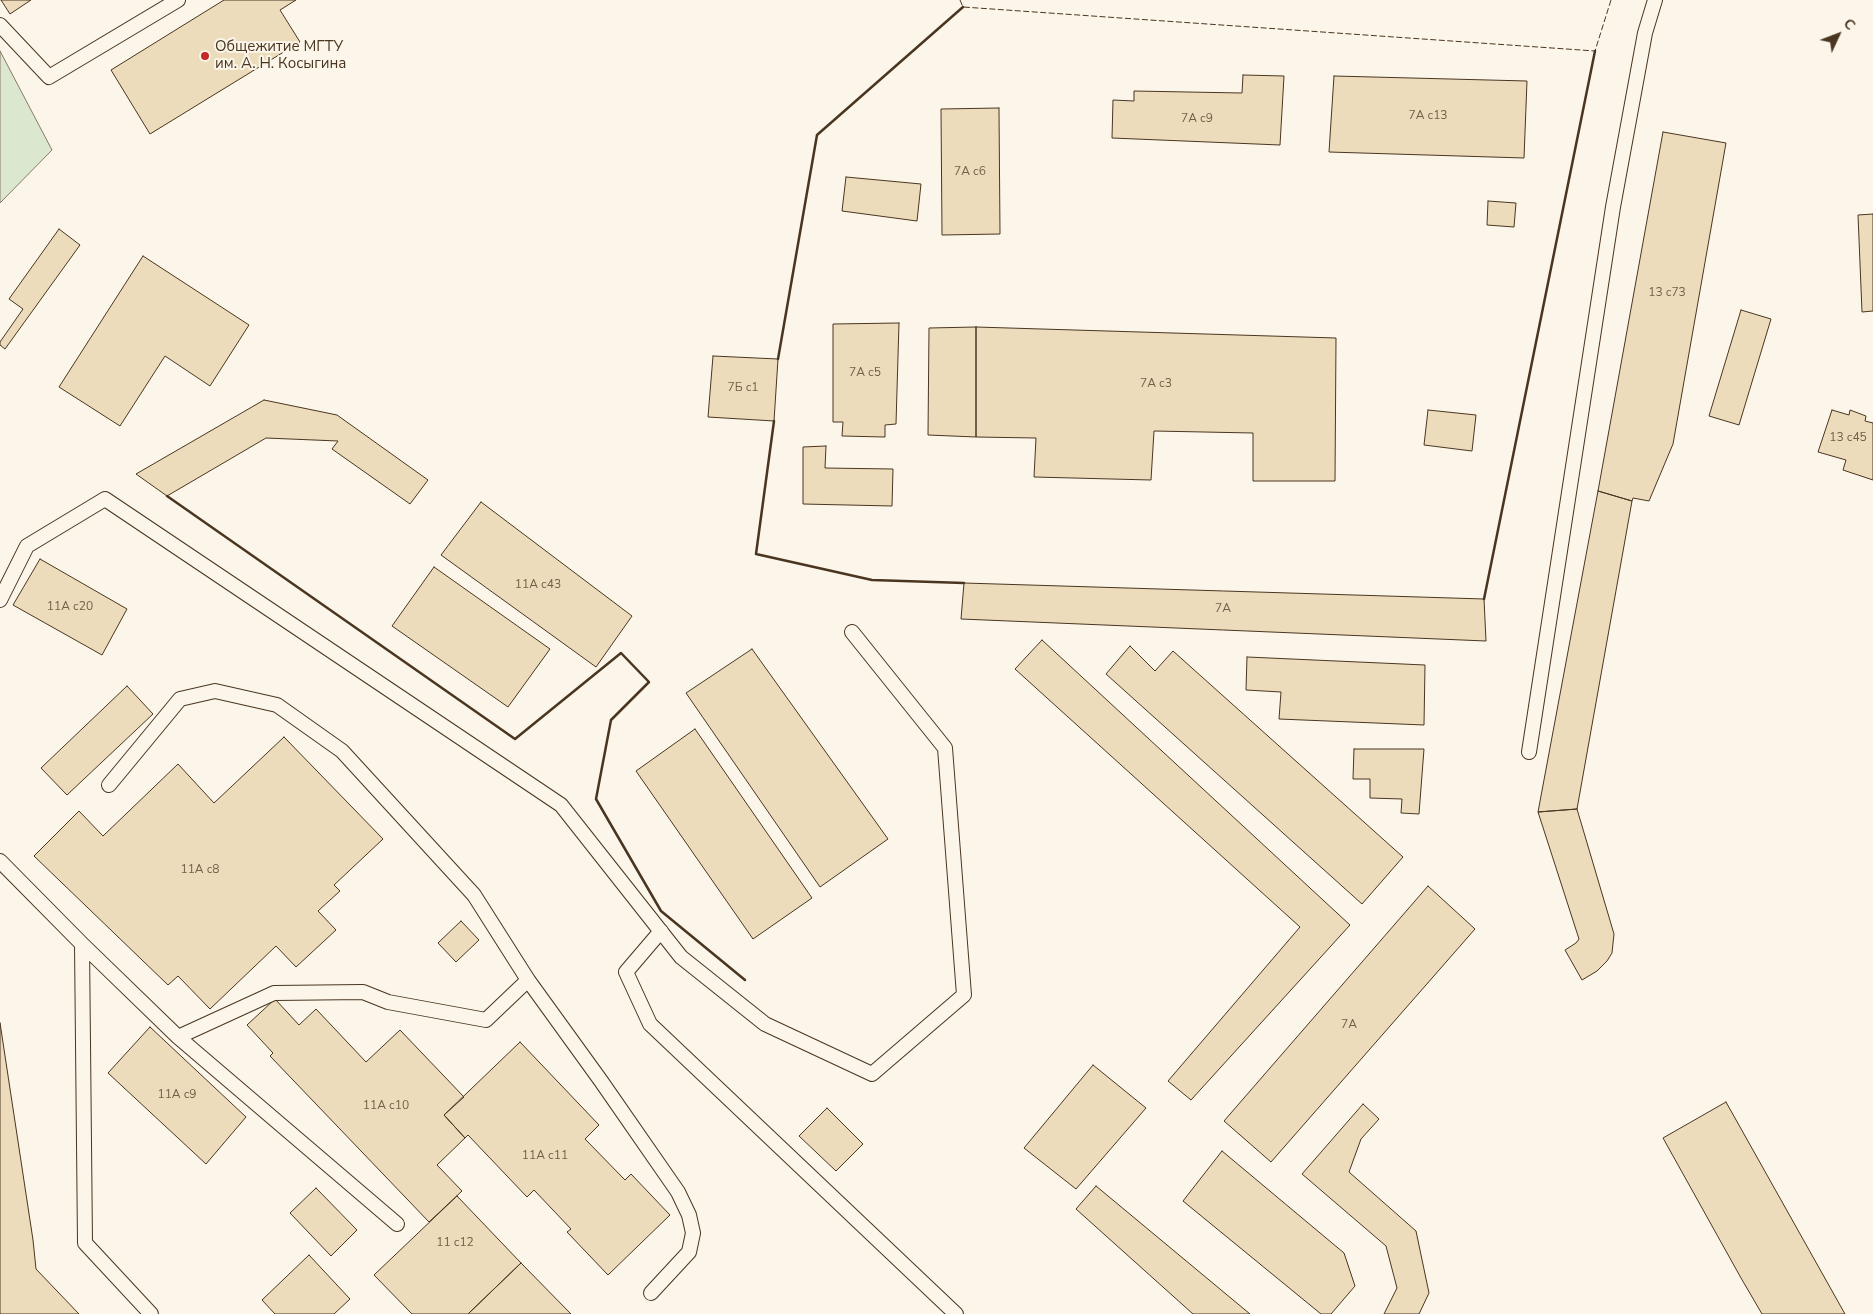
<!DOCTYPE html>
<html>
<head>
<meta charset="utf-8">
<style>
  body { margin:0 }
  #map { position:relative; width:1873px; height:1314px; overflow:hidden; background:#fbf6e9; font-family:"Nunito Sans",sans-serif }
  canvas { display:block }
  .north { position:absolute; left:1813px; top:10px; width:50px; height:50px; -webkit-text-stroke:4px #fbf6e9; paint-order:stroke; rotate:47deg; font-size:14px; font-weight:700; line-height:20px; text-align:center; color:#4a3520 }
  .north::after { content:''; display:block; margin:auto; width:18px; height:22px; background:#4a3520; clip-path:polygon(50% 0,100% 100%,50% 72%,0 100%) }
</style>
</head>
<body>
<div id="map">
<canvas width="1873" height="1314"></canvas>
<div class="north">С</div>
</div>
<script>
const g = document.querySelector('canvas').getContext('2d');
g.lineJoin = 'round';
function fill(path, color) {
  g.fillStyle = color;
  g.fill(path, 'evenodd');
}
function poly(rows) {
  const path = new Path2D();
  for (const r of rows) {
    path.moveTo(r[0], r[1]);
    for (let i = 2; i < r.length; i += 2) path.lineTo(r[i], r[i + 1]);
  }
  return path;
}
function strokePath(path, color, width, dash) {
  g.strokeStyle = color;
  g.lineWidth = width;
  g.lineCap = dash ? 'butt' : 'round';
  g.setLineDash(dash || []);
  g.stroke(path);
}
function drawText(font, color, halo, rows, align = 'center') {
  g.font = font + ' "Nunito Sans",sans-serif';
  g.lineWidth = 4;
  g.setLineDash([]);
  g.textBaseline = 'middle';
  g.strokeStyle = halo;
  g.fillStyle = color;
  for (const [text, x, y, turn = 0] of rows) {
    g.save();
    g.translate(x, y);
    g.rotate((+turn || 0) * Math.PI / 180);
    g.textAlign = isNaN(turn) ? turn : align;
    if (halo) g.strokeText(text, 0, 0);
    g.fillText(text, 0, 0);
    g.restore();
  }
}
const green = poly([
  [0,51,52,150,0,203,0,51]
]);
fill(green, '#dce7d0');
strokePath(green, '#887966', 1);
const building = poly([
  [1,0,31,0,10,14,1,0],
  [224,0,296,0,280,10,300,42,150,134,111,70,224,0],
  [1243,75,1284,76,1280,145,1112,138,1113,100,1134,101,1134,91,1242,93,1243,75],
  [1334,76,1527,81,1524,158,1329,152,1334,76],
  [999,108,1000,234,942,235,941,109,999,108],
  [1663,132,1726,143,1673,444,1649,501,1633,498,1632,501,1598,491,1663,132],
  [846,177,921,184,917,221,842,211,846,177],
  [1488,201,1516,203,1514,227,1487,225,1488,201],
  [1873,214,1873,311,1862,312,1858,215,1873,214],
  [59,229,80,245,5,349,0,345,0,342,23,309,9,299,59,229],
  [143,256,249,325,210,386,165,356,120,426,59,387,143,256],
  [1741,310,1771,319,1739,425,1709,416,1741,310],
  [899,323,896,424,885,425,885,437,842,436,843,422,833,422,833,324,899,323],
  [976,327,1336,338,1335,481,1253,481,1253,433,1154,431,1151,480,1034,477,1036,438,976,437,976,327],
  [976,327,976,437,928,435,929,328,976,327],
  [713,356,778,359,774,421,708,417,713,356],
  [264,400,337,415,428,480,410,504,332,449,338,441,266,438,167,496,136,474,264,400],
  [1428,410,1476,415,1472,451,1424,445,1428,410],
  [1832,410,1849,415,1850,410,1866,416,1865,421,1873,423,1873,480,1843,470,1846,460,1818,452,1832,410],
  [826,446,825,468,893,469,892,506,803,504,803,447,826,446],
  [1598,491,1632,501,1577,809,1538,812,1598,491],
  [481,502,632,616,596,667,441,555,481,502],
  [40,559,127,609,102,655,13,605,40,559],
  [434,567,550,649,508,707,392,626,434,567],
  [964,583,1484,599,1486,641,961,619,964,583],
  [1042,640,1350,925,1191,1100,1168,1081,1300,927,1015,669,1042,640],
  [1130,646,1155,671,1173,651,1403,857,1362,904,1106,674,1130,646],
  [752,649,888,839,820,887,686,693,752,649],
  [1247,657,1425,665,1424,725,1279,719,1281,692,1246,690,1247,657],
  [127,686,153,714,67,795,41,768,127,686],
  [695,729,812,898,753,939,636,771,695,729],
  [284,737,383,839,334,885,340,891,318,911,336,930,296,967,276,946,210,1009,178,976,168,985,34,856,79,811,103,836,178,764,214,803,284,737],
  [1354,749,1424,749,1419,814,1401,813,1402,799,1370,798,1370,779,1353,779,1354,749],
  [1577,809,1614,934,1612,953,1607,961,1597,971,1582,980,1565,950,1576,943,1579,939,1538,812,1577,809],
  [1428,886,1475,929,1271,1162,1224,1121,1428,886],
  [461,921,479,940,456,962,438,943,461,921],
  [275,999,299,1025,316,1009,366,1062,400,1030,464,1097,444,1115,465,1138,437,1165,462,1191,429,1222,270,1056,273,1053,247,1025,275,999],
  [0,1023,33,1240,36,1269,79,1314,0,1314,0,1023],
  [150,1027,246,1117,206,1164,108,1073,150,1027],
  [520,1042,599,1125,585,1139,625,1180,631,1174,670,1215,608,1275,567,1232,571,1229,534,1190,527,1197,468,1135,465,1138,444,1115,520,1042],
  [1093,1065,1146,1108,1076,1189,1024,1148,1093,1065],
  [1726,1102,1845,1314,1762,1314,1741,1278,1663,1138,1726,1102],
  [1363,1104,1379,1119,1361,1139,1349,1172,1416,1231,1429,1293,1419,1314,1384,1314,1397,1288,1386,1246,1302,1174,1363,1104],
  [827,1108,863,1144,836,1171,799,1136,827,1108],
  [1222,1151,1344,1253,1355,1286,1331,1314,1321,1314,1183,1201,1222,1151],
  [1096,1186,1250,1314,1193,1314,1076,1209,1096,1186],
  [316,1188,357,1230,331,1256,290,1213,316,1188],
  [457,1196,521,1263,468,1314,412,1314,374,1275,457,1196],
  [309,1255,350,1299,334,1314,275,1314,262,1300,309,1255],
  [521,1263,571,1314,468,1314,521,1263]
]);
fill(building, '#ecdcbc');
strokePath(building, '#4a3520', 1);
const lane = poly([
  [0,25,49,77,178,0],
  [0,600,27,546,105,499,561,805,681,957,765,1024,872,1074,964,995,945,748,852,632],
  [1529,752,1613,207,1645,33,1655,0],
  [109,785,180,699,215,691,277,705,342,751,474,895,528,980],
  [0,861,82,944,178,1037,397,1224],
  [661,931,626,972,650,1024,956,1314],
  [82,944,85,1243,151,1314],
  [178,1037,274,993,363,992,388,1002,486,1020,528,980,601,1081,678,1192,689,1215,693,1233,689,1252,651,1293]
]);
strokePath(lane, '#4a3520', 16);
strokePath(lane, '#fbf6e9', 14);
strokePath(poly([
  [960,0,963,7,1595,51,1611,0]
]), '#4a3520', 1, [6, 2.5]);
strokePath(poly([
  [778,359,817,135,963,7],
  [774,421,756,554,872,580,964,583],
  [167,496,515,739,621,653,649,682,611,720,596,799,661,911,745,980],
  [1484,599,1595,51]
]), '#4a3520', 2.5);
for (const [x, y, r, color] of [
  [205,56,5,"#c62828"]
]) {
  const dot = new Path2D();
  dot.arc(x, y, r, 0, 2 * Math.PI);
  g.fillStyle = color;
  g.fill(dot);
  strokePath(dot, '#fbf6e9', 2);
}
drawText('12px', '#725f47', null, [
  ["7А с13",1428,116],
  ["7А с9",1197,119],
  ["7А с6",970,172],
  ["13 с73",1667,293],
  ["7А с5",865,373],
  ["7А с3",1156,384],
  ["7Б с1",743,388],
  ["13 с45",1848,438],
  ["11А с43",538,585],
  ["11А с20",70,607],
  ["7А",1223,609],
  ["11А с8",200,870],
  ["7А",1349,1025],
  ["11А с9",177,1095],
  ["11А с10",386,1106],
  ["11А с11",545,1156],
  ["11 с12",455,1243]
]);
drawText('15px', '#4a3520', '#fbf6e9', [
  ["Общежитие МГТУ",215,47],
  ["им. А. Н. Косыгина",215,64]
], 'left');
</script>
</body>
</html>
